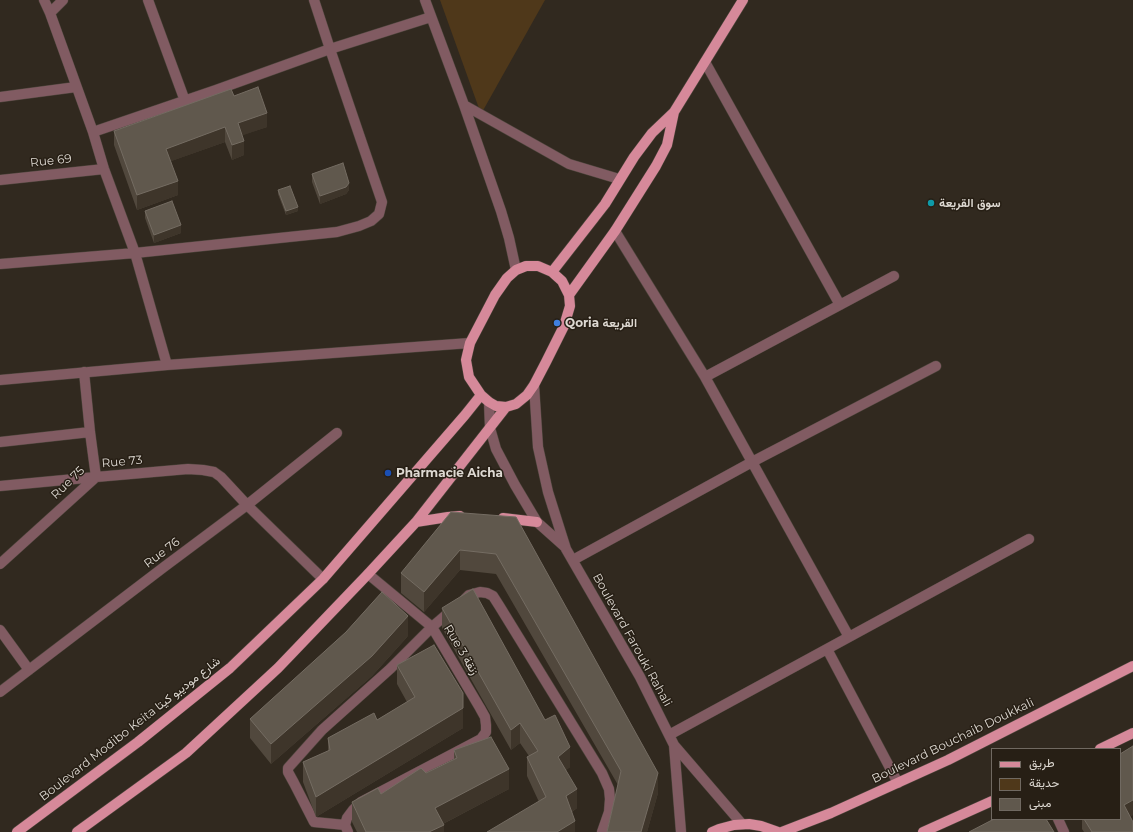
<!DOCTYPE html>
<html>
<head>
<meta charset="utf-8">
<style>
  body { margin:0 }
  #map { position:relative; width:1133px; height:832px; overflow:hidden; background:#31291f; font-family:Montserrat,Vazirmatn,sans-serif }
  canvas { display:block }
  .legend { position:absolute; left:991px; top:748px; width:130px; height:72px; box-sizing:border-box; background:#271f15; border:1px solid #706961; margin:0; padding:5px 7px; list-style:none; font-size:12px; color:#ded9d2 }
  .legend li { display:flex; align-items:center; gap:8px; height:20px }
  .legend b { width:20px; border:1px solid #706961 }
</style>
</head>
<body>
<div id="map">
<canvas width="1133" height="832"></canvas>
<ul class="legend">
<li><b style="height:5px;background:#d6899a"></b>طريق</li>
<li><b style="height:11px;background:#4f381a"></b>حديقة</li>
<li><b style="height:11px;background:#60584d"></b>مبنى</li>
</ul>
</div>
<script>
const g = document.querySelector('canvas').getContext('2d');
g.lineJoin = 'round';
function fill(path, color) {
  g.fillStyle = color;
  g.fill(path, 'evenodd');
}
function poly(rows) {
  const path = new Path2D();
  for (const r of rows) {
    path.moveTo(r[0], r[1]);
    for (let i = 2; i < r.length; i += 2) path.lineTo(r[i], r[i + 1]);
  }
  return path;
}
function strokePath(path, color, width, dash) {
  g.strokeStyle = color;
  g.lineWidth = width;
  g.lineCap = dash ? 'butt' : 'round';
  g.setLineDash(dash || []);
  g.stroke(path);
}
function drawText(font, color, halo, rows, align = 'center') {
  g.font = font + ' Montserrat,Vazirmatn,sans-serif';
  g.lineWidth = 3;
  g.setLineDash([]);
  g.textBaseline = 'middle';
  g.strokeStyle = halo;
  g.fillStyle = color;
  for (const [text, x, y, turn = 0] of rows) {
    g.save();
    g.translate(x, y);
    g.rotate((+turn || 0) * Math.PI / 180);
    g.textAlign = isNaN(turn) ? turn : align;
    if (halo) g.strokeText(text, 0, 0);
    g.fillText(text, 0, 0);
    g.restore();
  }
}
fill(poly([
  [440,0,545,0,481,114]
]), '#4f381a');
const minor = poly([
  [44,0,50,13,93,132,104,169,135,253,167,365],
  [148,0,185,101],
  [425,0,464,105,501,211,509,238,516,270],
  [50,13,63,0],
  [705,62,840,305],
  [0,97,76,87],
  [464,105,569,164,619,179],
  [93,132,216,90,330,49,431,17],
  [0,180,104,169],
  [615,231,705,377,849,637],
  [0,264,135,253,337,232,359,226,371,221,379,214,382,202,330,49,314,0],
  [84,372,90,432,96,477],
  [705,377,894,276],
  [0,380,167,365,470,343],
  [534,385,538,447,548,492,566,549,640,677,674,745,742,824],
  [489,402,490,428,496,449,515,485,537,522,565,547],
  [0,442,90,432],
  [0,486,96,477,188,469,203,470,214,472,221,477,247,505,323,579],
  [573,560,752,462,936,366],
  [0,564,96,477],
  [465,599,469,595,480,592,487,593,493,596,500,607,602,773,609,789,610,799,609,812,602,832],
  [0,630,29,670],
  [827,649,898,783],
  [0,692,164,567,247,505,337,433],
  [669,735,1029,539],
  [674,745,681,832],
  [1058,819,1064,832],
  [345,825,314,822,294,783,288,772,288,768,322,730,390,669,432,627,453,609],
  [348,832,345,825,347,818,353,810,361,802,481,739,486,732,486,725,485,717,480,708,432,627,368,574]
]);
const major = poly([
  [526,266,538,266,552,272,562,281,569,295,570,306,564,326,546,362,534,385,527,395,516,404,506,407,496,406,489,402,481,395,469,377,466,360,470,343,495,295,507,278,516,270,526,266],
  [552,272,605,204,634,157,652,133,674,112,743,0],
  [569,295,615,231,656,166,667,145,674,112],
  [503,518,537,522],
  [416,522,448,517,460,516],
  [1100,749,1133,733],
  [17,832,138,742,230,668,323,579,465,415,481,395],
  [77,832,186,753,278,668,368,574,416,522,506,407],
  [712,832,719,829,734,825,749,824,761,826,778,832],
  [782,832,831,813,948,760,1133,666],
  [923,832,992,801]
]);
strokePath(minor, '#4d453c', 11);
strokePath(major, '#4d453c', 11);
strokePath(minor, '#815b62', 10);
strokePath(major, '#d6899a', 10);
fill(poly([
  [234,96,267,127,242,135,244,155,232,160,225,142,171,161,178,195,137,210,114,145,114,131],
  [312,174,349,190,346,194,320,204,312,182],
  [278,190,298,211,286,215,278,194],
  [145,211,181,233,154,243,145,218],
  [516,517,658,793,647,832,607,832,618,785,496,574,460,570,424,612,401,593,401,573],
  [442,608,570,767,566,770,577,808,572,812,575,832,539,802,527,776,527,757,529,756,520,743,511,750,442,628],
  [408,636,372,676,271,764,250,738,250,719],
  [397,665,463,693,463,728,316,817,303,782,303,762,328,751,328,738,377,720,407,702,397,684],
  [1133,746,1133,815,1130,816,1133,832,1084,832,1082,829,1082,819,1120,819],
  [454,750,509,789,443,824,444,832,357,832,352,822,352,802,381,794,454,759]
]), '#51483d');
fill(poly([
  [267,113,267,127,238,137,238,123],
  [225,127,225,142,166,163,166,149],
  [244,141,244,155,232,160,232,145],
  [178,181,178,195,137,210,137,195],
  [349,183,349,190,346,194,320,204,320,196],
  [298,207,298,211,286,215,286,211],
  [181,225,181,233,154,243,154,235],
  [460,550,460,570,424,612,424,592],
  [408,616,408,636,372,676,271,764,271,744],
  [463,708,463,728,316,817,316,797],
  [520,723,520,743,511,750,511,730],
  [570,747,570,767,558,777,558,757],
  [509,769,509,789,435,828,435,808],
  [658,773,658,793,647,832,641,832],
  [577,789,577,808,566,816,566,796],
  [1133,800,1133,815,1124,820,1124,805],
  [575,821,575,832,557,832],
  [444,825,444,832,429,832]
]), '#3e352a');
const building = poly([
  [258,87,267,113,238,123,244,141,232,145,225,127,166,149,178,181,137,195,114,131,231,89,234,96,258,87],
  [343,163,349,183,346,187,320,196,312,174,343,163],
  [290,186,298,207,286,211,278,190,290,186],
  [172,201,181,225,154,235,145,211,172,201],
  [451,512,516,517,658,773,641,832,607,832,621,771,496,554,460,550,424,592,401,573,451,512],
  [473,589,545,720,555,715,570,747,558,757,577,789,566,796,575,821,557,832,487,832,546,797,527,757,538,751,520,723,511,730,442,608,473,589],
  [382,592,408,616,372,656,271,744,250,719,346,632,382,592],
  [434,645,463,693,463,708,316,797,303,762,330,750,328,738,374,713,377,720,415,697,397,665,434,645],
  [491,737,509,769,435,808,444,825,429,832,366,832,352,802,378,788,381,794,421,768,426,773,457,758,454,750,491,737],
  [1133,746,1133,800,1124,805,1133,822,1133,832,1092,832,1084,819,1120,819,1120,754,1133,746],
  [994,819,1046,819,1054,832,969,832,994,819]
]);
fill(building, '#60584d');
strokePath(building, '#746c62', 1);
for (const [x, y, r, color] of [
  [931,203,4,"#0f9aa8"],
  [557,323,4,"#3f7fe0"],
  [388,473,4,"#1a4fb4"]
]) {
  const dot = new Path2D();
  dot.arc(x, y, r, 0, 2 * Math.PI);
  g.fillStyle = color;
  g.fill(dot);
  strokePath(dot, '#271f15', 1.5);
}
drawText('12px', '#ded9d2', '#271f15', [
  ["Rue 69",51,161,-6],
  ["Rue 73",122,462,-5],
  ["Rue 75",68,483,-44],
  ["Rue 76",162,553,-37],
  ["Boulevard Farouki Rahali",632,640,61],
  ["Rue 3 زنقة",461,650,59],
  ["Boulevard Modibo Keita شارع موديبو كيتا",130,729,-38],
  ["Boulevard Bouchaib Doukkali",953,741,-26]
]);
drawText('bold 12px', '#ded9d2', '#271f15', [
  ["سوق القريعة",939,203],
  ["Qoria القريعة",565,323],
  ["Pharmacie Aicha",396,473]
], 'left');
</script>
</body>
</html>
